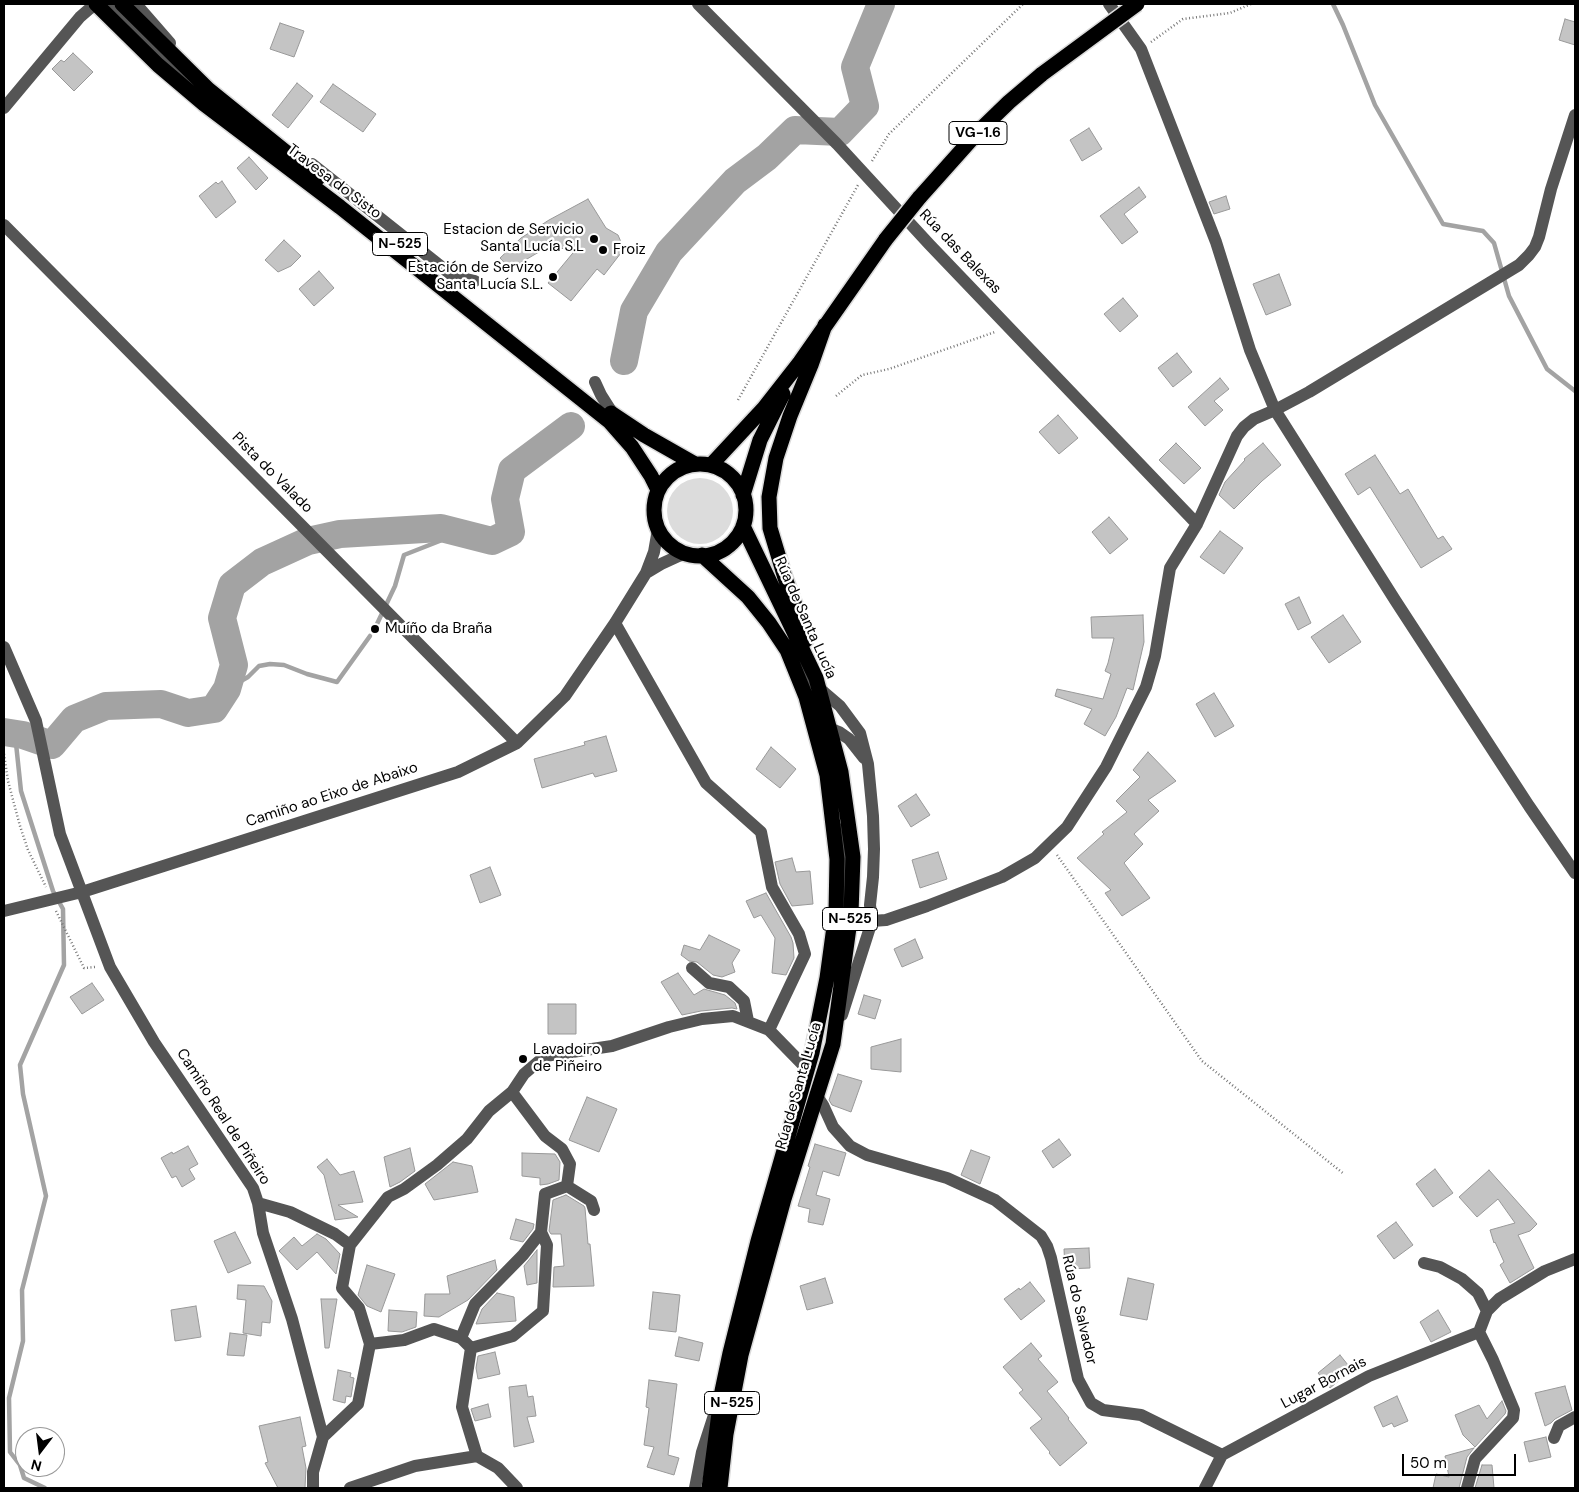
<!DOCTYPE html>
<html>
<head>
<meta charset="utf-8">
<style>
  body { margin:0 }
  #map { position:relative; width:1579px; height:1492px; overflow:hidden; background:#fff; font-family:"DM Sans",sans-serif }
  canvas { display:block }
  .frame { position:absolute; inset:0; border:5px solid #000; pointer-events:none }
  .north { position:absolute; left:15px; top:1427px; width:50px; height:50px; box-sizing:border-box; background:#fff; border:1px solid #999; border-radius:50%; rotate:195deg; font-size:14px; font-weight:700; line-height:20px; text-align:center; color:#000 }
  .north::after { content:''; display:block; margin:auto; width:18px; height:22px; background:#000; clip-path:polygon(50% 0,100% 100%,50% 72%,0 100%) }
  .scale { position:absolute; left:1402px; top:1454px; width:114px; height:22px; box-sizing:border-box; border:2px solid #000; border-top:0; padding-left:6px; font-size:15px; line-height:18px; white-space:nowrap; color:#000; -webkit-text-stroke:4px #fff; paint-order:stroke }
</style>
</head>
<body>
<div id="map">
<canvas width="1579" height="1492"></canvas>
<div class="frame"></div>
<div class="north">N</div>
<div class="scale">50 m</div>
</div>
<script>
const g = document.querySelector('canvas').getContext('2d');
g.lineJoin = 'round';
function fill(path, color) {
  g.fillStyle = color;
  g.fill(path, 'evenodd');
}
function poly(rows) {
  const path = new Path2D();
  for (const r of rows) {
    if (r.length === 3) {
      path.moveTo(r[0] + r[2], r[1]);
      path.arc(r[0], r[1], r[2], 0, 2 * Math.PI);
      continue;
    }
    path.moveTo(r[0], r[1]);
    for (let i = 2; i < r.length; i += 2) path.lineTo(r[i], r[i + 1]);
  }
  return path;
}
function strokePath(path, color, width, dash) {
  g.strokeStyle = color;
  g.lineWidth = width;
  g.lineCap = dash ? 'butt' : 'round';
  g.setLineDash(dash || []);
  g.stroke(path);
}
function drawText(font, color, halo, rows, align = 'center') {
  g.font = font + ' "DM Sans",sans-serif';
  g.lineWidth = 4.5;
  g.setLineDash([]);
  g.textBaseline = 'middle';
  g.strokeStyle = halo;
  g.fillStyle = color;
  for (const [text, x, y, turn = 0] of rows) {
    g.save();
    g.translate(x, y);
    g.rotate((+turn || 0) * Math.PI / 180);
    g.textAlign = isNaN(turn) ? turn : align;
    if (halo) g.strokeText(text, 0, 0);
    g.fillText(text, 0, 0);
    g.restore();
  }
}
fill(poly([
  [700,511,33]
]), '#dcdcdc');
strokePath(poly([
  [1333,4,1343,25,1375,105,1443,224,1483,231,1494,243,1509,296,1547,369,1575,391],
  [377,624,395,586,404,555,460,533],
  [227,689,248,677,259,666,270,664,284,665,307,674,337,682,370,636],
  [15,734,21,791,53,891,63,909,64,965,20,1065,23,1094,46,1196,22,1290,23,1341,9,1398,10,1452,20,1465,24,1478,45,1488]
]), '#a3a3a3', 4.5);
strokePath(poly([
  [624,361,634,311,669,252,735,181,767,157,795,130,840,132,865,106,855,67,881,4],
  [4,732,23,735,52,745,74,719,106,706,161,704,188,713,214,709,227,689,234,665,222,618,232,585,262,562,308,541,340,534,441,528,492,541,511,532,505,499,512,470,571,426]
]), '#a3a3a3', 28);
const building = poly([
  [1565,19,1575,22,1575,45,1559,40,1565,19],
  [280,23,304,31,294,57,270,49,280,23],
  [73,53,93,72,74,91,52,69,61,60,64,62,73,53],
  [297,83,313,96,288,128,272,115,297,83],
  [333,84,376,114,363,132,320,102,333,84],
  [1089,128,1102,149,1082,161,1070,140,1089,128],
  [249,157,268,178,256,190,237,168,249,157],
  [222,181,236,202,216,218,199,196,216,182,218,184,222,181],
  [1139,187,1146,197,1124,214,1138,232,1122,244,1100,216,1139,187],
  [1226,196,1230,209,1214,214,1209,202,1226,196],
  [588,199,606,228,618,235,624,249,604,275,597,269,571,301,548,283,577,248,544,249,510,269,500,258,521,238,549,220,588,199],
  [284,240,301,256,291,266,278,272,265,260,284,240],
  [319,271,334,288,314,306,299,289,319,271],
  [1279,274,1291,305,1266,315,1253,284,1279,274],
  [1123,298,1138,316,1120,332,1104,314,1123,298],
  [1177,353,1192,372,1173,387,1158,368,1177,353],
  [1220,378,1229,389,1214,401,1223,410,1205,426,1188,407,1220,378],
  [1058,415,1078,438,1059,454,1039,432,1058,415],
  [1176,443,1201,468,1184,484,1159,460,1176,443],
  [1263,443,1281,465,1262,481,1234,509,1219,495,1225,482,1245,460,1244,459,1263,443],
  [1375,455,1400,494,1408,489,1438,539,1443,536,1452,549,1421,568,1370,487,1358,495,1345,474,1375,455],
  [1109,517,1128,539,1110,554,1092,532,1109,517],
  [1220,531,1243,548,1224,574,1200,557,1220,531],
  [1299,597,1311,623,1298,630,1285,604,1299,597],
  [1143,615,1144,642,1133,690,1127,688,1116,717,1105,736,1084,724,1092,709,1055,696,1057,689,1103,699,1111,674,1105,671,1108,663,1114,638,1092,638,1091,617,1143,615],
  [1343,615,1361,642,1329,663,1311,637,1343,615],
  [1214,693,1234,726,1215,737,1196,704,1214,693],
  [606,736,617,771,595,777,593,773,542,788,534,759,585,745,584,742,606,736],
  [771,747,796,769,780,788,756,769,771,747],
  [1148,752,1176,781,1148,800,1159,811,1134,834,1143,844,1124,863,1150,898,1122,916,1105,893,1111,890,1077,858,1104,834,1102,832,1127,812,1116,801,1140,777,1133,770,1148,752],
  [916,794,930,815,911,827,898,806,916,794],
  [938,852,947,879,920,888,912,860,938,852],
  [792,858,796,872,810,871,813,904,792,906,780,884,775,862,792,858],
  [490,867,501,895,480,903,470,875,490,867],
  [766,893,791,937,793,943,794,958,786,975,772,973,775,938,761,915,754,918,746,901,766,893],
  [709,935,740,950,732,963,735,972,722,977,713,975,697,962,689,961,681,955,684,945,700,950,709,935],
  [915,939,923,958,902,967,894,949,915,939],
  [678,973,694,995,704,989,725,995,735,1003,737,1009,732,1008,701,1011,682,1015,661,982,678,973],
  [92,983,104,1000,82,1014,70,997,92,983],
  [864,995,881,1000,875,1019,858,1014,864,995],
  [548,1004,576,1004,576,1034,548,1034,548,1004],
  [901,1039,901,1072,871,1069,871,1047,901,1039],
  [838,1074,862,1081,851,1112,832,1105,829,1100,838,1074],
  [587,1097,617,1109,599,1152,569,1140,587,1097],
  [1059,1139,1071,1155,1053,1168,1042,1151,1059,1139],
  [815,1144,846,1153,839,1176,823,1171,816,1195,830,1199,823,1225,808,1222,810,1209,798,1206,810,1167,808,1166,815,1144],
  [188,1146,198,1164,189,1169,195,1179,182,1187,176,1176,172,1178,161,1158,172,1152,173,1154,188,1146],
  [410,1148,415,1171,400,1182,390,1187,384,1157,410,1148],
  [971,1150,990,1157,980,1184,961,1175,971,1150],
  [522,1153,555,1154,560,1162,559,1180,548,1184,540,1185,540,1178,522,1176,522,1153],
  [327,1159,340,1175,354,1171,363,1202,338,1205,358,1217,335,1220,324,1175,317,1167,327,1159],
  [453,1162,472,1166,478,1192,434,1200,425,1184,453,1162],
  [1435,1169,1453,1193,1433,1207,1416,1184,1435,1169],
  [1489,1170,1537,1224,1530,1231,1518,1235,1534,1268,1510,1283,1500,1265,1504,1262,1495,1242,1494,1243,1490,1230,1515,1223,1498,1199,1477,1217,1459,1197,1489,1170],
  [566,1195,584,1206,585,1208,588,1244,590,1244,594,1286,553,1287,554,1267,564,1266,561,1234,551,1234,549,1231,553,1200,566,1195],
  [516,1219,534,1224,533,1229,523,1242,510,1239,516,1219],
  [1396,1222,1413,1245,1394,1259,1377,1236,1396,1222],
  [235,1232,251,1263,228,1273,214,1241,235,1232],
  [317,1234,326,1239,340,1254,336,1274,317,1252,297,1270,279,1251,294,1237,302,1246,317,1234],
  [1089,1248,1090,1268,1065,1269,1064,1249,1089,1248],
  [537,1250,537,1283,527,1285,524,1266,537,1250],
  [495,1260,497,1270,468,1300,439,1317,424,1316,425,1294,450,1294,447,1276,495,1260],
  [367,1265,395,1274,381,1312,367,1306,358,1295,367,1265],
  [825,1278,833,1303,807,1310,800,1286,825,1278],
  [1128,1278,1154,1284,1147,1320,1120,1315,1128,1278],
  [1030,1282,1045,1301,1021,1320,1004,1299,1019,1288,1020,1290,1030,1282],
  [238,1285,264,1286,272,1301,270,1323,262,1322,261,1336,243,1333,246,1300,237,1299,238,1285],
  [653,1292,680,1295,676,1332,649,1329,653,1292],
  [497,1293,514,1297,516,1321,476,1324,482,1309,497,1293],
  [321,1299,337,1299,329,1348,325,1348,321,1299],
  [196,1306,201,1337,175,1341,171,1310,196,1306],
  [389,1310,417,1312,416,1327,402,1332,388,1331,389,1310],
  [1438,1310,1451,1332,1431,1342,1420,1322,1438,1310],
  [230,1333,247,1335,244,1356,227,1355,230,1333],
  [679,1337,703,1343,699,1361,675,1356,679,1337],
  [1031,1343,1042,1356,1038,1359,1058,1382,1047,1391,1069,1418,1068,1419,1087,1443,1060,1466,1049,1453,1050,1452,1030,1428,1042,1419,1019,1393,1023,1390,1003,1367,1031,1343],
  [495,1352,500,1374,478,1379,476,1368,478,1356,495,1352],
  [1340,1355,1352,1370,1330,1388,1318,1373,1340,1355],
  [338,1370,351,1373,350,1377,354,1378,351,1397,346,1396,345,1403,333,1400,338,1370],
  [649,1380,677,1384,668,1455,679,1458,674,1475,647,1467,654,1447,644,1445,649,1408,646,1407,649,1380],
  [526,1385,528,1397,533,1396,536,1416,527,1417,534,1442,514,1447,509,1387,526,1385],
  [1565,1386,1572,1410,1555,1419,1551,1423,1545,1426,1535,1393,1565,1386],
  [1397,1396,1408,1421,1394,1427,1392,1423,1383,1427,1374,1407,1397,1396],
  [1502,1401,1506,1411,1505,1414,1475,1447,1463,1435,1455,1415,1479,1405,1487,1419,1502,1401],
  [488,1404,491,1417,475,1421,471,1409,488,1404],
  [300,1417,306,1446,302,1447,306,1468,305,1488,278,1488,265,1463,268,1462,259,1426,300,1417],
  [1546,1437,1551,1457,1529,1462,1524,1442,1546,1437],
  [1474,1448,1467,1457,1459,1488,1433,1488,1436,1474,1449,1477,1445,1456,1474,1448],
  [1482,1465,1492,1465,1494,1488,1475,1488,1482,1465]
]);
fill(building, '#c4c4c4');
strokePath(building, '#999', 1);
const highway = poly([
  [96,4,158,65,204,104,340,207,610,422,632,447,651,476,658,490],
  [122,4,208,89,318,178],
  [919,198,978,132,1009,102,1042,74],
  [611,413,644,435,695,464],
  [700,510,46],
  [711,465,764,408,800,362,886,239],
  [743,495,760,440,783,394],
  [702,555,748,597,769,623,787,650,806,697,827,775,837,859,836,912,827,978,812,1053,758,1241,730,1353,722,1391,709,1488],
  [806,640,805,632,785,578,770,528,769,497,776,458,790,416,811,365,825,325],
  [720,1488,726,1434,741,1355,784,1199,833,1044,851,913,853,857,841,772,816,678,743,526]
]);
strokePath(highway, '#dbdbdb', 18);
strokePath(poly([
  [1151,42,1183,19,1230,13,1251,4],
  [872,161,889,134,1023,4],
  [836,396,862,375,889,369,995,332],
  [738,400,858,185],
  [4,754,8,781,20,826,28,850,46,887],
  [1057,855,1202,1061,1344,1174],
  [56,911,84,968,95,967]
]), '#777', 2.5, [1, 2.5]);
strokePath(poly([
  [110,4,191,83,200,97],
  [136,4,170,43],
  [698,4,837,144,929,244,1197,524],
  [1109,4,1141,49,1216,242,1250,350,1275,410,1395,600,1529,806,1575,873],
  [4,108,80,17,95,4],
  [312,164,453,276,475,281],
  [4,225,517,743],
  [595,382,601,395,613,414],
  [646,573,661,564,685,553],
  [615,623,706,783,761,832,772,887,799,934,805,954,769,1030],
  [4,647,36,721,60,834,110,967,154,1042,253,1188,258,1203,263,1233,292,1319,323,1437,313,1472,313,1488],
  [794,658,806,674,816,702],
  [819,688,840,706,860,733,868,764,873,816,874,849,873,877,870,905,872,921,886,920,927,906,1002,877,1035,858,1067,827,1106,767,1146,687,1155,656,1170,568,1197,524,1237,436,1244,427,1254,419,1275,410,1309,392,1519,265,1529,255,1535,247,1539,237,1551,189,1575,115],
  [824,726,839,732,849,739,864,758],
  [4,911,82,892,458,772,517,743,565,696,615,623,646,573,654,552,658,529],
  [840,929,845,906,846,880,843,829],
  [692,968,709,983,729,987,744,1001,748,1021],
  [842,1015,872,921],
  [512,1092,545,1136,562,1149,570,1164,567,1186],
  [817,1096,823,1105,833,1127,850,1146,867,1155,947,1178,995,1200,1041,1236,1047,1246,1051,1258,1078,1379,1091,1403,1103,1410,1141,1415,1222,1455],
  [258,1203,290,1212,335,1234,350,1245,342,1288,359,1308,370,1344,358,1404,323,1437],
  [541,1232,547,1245,543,1311,513,1336,471,1348,461,1338,475,1304,523,1255,541,1232,545,1194,567,1186,591,1201,594,1210],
  [350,1245,388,1197,404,1189,437,1165,467,1139,489,1111,512,1092,524,1074,545,1056,612,1046,669,1027,702,1019,733,1016,769,1030,807,1069],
  [1424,1263,1440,1267,1462,1279,1478,1293,1487,1311],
  [370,1344,404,1340,434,1329,461,1338],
  [471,1348,462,1407,477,1456],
  [1554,1438,1559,1426,1575,1417],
  [350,1488,415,1466,477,1456,498,1468,517,1488],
  [695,1488,702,1452,714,1415],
  [1205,1488,1222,1455,1369,1376,1479,1332,1487,1311,1499,1299,1545,1271,1575,1259],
  [1467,1488,1475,1459,1513,1418,1514,1410,1493,1360,1479,1332]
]), '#555', 12);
strokePath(highway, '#000', 15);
const highwayBridge = poly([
  [1042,74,1137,4],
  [886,239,919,198]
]);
strokePath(highwayBridge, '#dbdbdb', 18, []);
strokePath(highwayBridge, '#000', 15);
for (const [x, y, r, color] of [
  [594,239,5,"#000"],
  [603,250,5,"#000"],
  [553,277,5,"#000"],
  [375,629,5,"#000"],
  [523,1059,5,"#000"]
]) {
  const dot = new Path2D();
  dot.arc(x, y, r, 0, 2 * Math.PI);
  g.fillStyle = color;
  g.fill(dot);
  strokePath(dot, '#fff', 2);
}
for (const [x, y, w] of [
  [978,133,58],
  [400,244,55],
  [850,919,55],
  [732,1403,55]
]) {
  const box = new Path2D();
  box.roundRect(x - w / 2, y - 11.5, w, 23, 4);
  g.fillStyle = '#fff';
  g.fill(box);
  strokePath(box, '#000', 1);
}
drawText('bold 14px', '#000', null, [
  ["VG-1.6",978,133],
  ["N-525",400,244],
  ["N-525",850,919],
  ["N-525",732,1403]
]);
drawText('15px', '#000', '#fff', [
  ["Travesa do Sisto",334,182,37],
  ["Rúa das Balexas",960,252,46],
  ["Pista do Valado",272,473,45],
  ["Rúa de Santa Lucía",805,618,66],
  ["Camiño ao Eixo de Abaixo",332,795,-18],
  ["Rúa de Santa Lucía",799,1086,-74],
  ["Camiño Real de Piñeiro",223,1117,57],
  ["Rúa do Salvador",1079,1310,77],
  ["Lugar Bornais",1324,1383,-28]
]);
drawText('15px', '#000', '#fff', [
  ["Estacion de Servicio",584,230,"right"],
  ["Santa Lucía S.L",584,247,"right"],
  ["Froiz",613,250],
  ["Estación de Servizo",543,268,"right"],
  ["Santa Lucía S.L.",543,285,"right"],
  ["Muíño da Braña",385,629],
  ["Lavadoiro",533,1050],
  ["de Piñeiro",533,1067]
], 'left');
</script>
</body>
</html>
